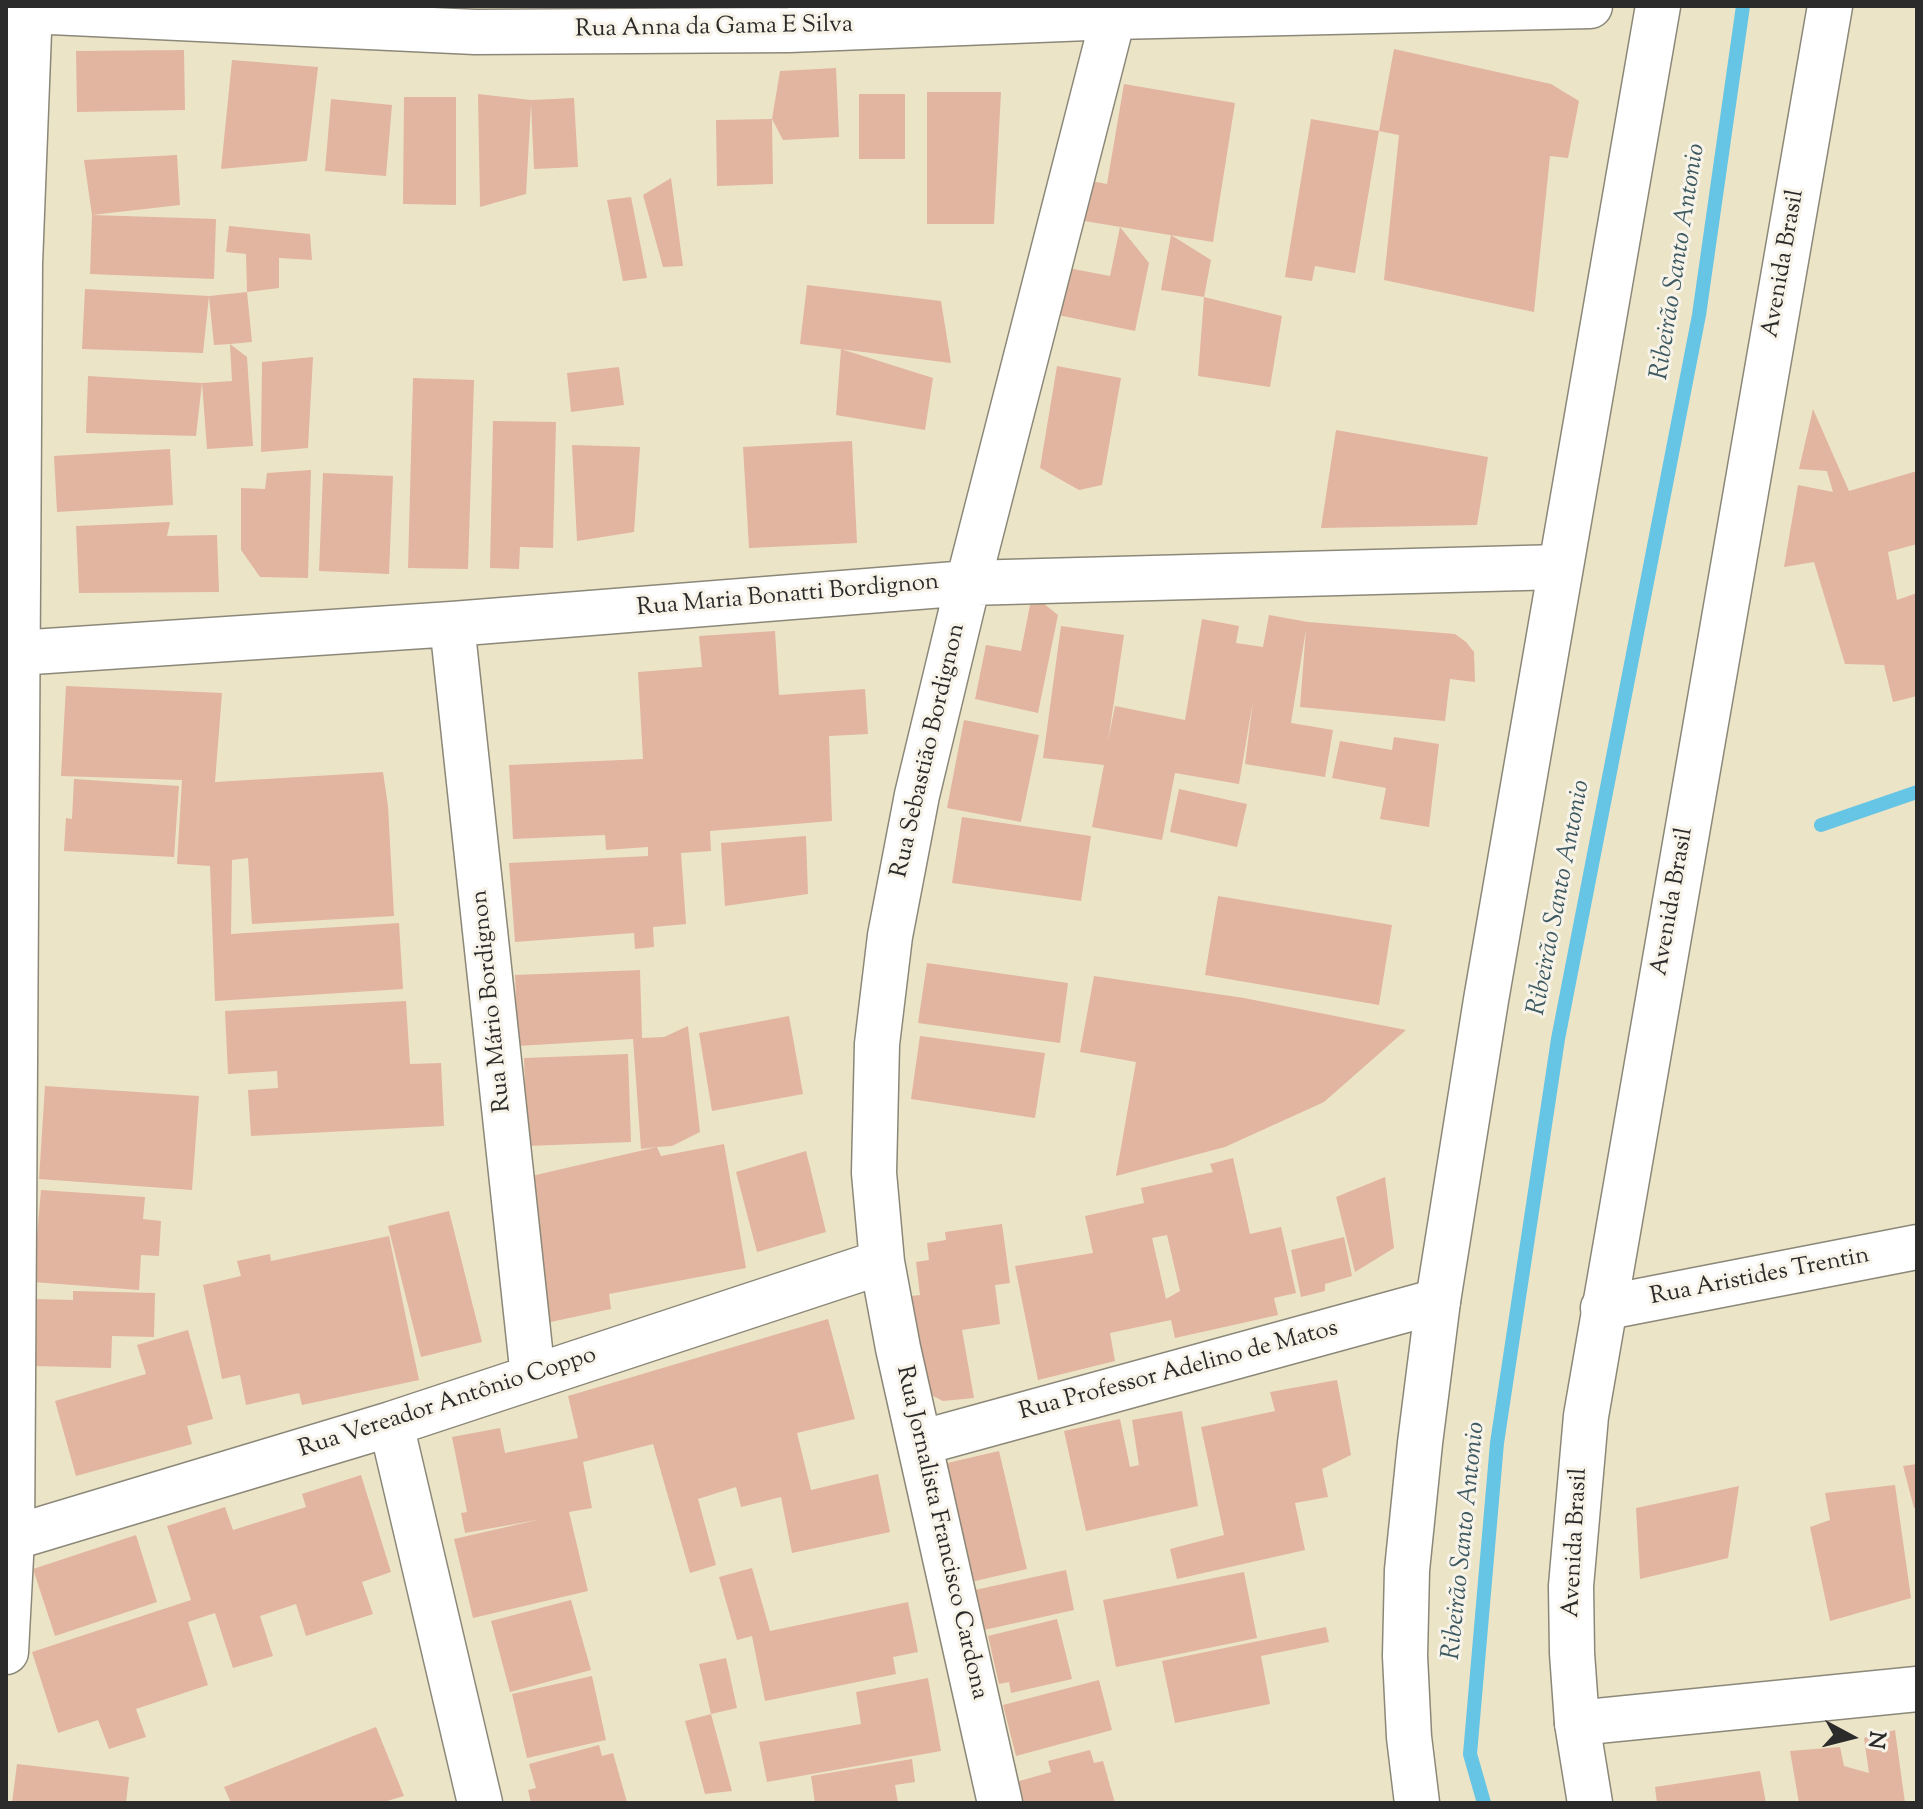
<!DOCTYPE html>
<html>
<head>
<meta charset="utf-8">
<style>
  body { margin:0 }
  #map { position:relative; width:1923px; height:1809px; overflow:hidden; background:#ece4c7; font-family:"Sorts Mill Goudy",serif }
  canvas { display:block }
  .frame { position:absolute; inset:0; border:8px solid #2b2b2b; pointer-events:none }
  .north { position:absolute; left:1811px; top:1697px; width:80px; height:80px; -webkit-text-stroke:6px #f7f3e8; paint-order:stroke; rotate:97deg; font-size:22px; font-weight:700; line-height:32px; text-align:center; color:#2b2b2b }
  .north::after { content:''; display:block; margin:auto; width:28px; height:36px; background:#2b2b2b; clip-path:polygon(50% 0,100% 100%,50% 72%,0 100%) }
</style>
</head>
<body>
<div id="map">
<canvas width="1923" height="1809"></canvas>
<div class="frame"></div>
<div class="north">N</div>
</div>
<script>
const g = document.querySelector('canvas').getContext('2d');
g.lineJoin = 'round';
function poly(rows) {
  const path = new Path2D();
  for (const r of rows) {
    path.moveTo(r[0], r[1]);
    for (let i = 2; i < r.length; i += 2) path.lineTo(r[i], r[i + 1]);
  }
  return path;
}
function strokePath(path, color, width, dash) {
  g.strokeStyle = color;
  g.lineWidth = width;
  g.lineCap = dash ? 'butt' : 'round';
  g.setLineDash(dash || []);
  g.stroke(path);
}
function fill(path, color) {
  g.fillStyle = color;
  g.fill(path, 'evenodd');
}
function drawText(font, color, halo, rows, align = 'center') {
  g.font = font + ' "Sorts Mill Goudy",serif';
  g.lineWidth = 6;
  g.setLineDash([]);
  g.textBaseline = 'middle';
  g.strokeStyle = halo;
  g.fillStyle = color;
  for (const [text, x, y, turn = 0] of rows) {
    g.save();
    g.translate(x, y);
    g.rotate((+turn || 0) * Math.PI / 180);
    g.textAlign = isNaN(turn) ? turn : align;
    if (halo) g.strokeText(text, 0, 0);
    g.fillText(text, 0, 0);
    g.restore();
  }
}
strokePath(poly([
  [1821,825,1917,792],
  [1484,1803,1470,1754,1497,1443,1558,1039,1699,315,1743,6]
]), '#66c4e4', 14);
fill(poly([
  [1394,49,1551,84,1579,101,1568,158,1550,156,1534,312,1384,280,1399,135,1379,131],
  [184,50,185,110,77,112,76,51],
  [232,60,318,67,307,161,221,169],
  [836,68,839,137,783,140,772,119,773,184,717,186,716,120,772,119,780,71],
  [1124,84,1235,103,1213,242,1084,221,1091,181,1107,184],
  [927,92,1001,92,994,224,927,224],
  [478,94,531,100,574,98,578,167,534,169,531,104,526,194,480,207],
  [859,94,905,94,905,159,859,159],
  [404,97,456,97,456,205,403,204],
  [331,99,392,105,386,176,325,171],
  [1311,119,1379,131,1355,273,1315,266,1312,281,1285,277],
  [177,155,180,205,92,215,84,160],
  [671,178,683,266,663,267,643,195],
  [631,197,647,278,623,281,607,200],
  [92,215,216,219,214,279,90,274],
  [229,226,310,234,312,260,279,258,279,288,247,292,252,342,230,344,247,357,253,446,207,449,202,383,196,436,86,433,88,376,202,383,232,381,230,344,214,345,209,296,247,292,246,254,226,252],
  [1120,227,1149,263,1135,331,1058,315,1068,268,1110,276],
  [1171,235,1211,260,1204,297,1161,290],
  [807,285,941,301,951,363,800,344],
  [85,289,209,296,203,353,82,349],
  [1204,297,1282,316,1270,387,1198,376],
  [841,349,933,378,925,430,836,415],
  [313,357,308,448,261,452,262,362],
  [1057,366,1121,378,1102,485,1079,490,1040,468],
  [619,367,624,405,571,412,567,373],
  [413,378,474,380,468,569,408,568],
  [1813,409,1849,491,1917,471,1917,544,1888,552,1897,600,1917,593,1917,696,1893,702,1884,665,1845,664,1814,562,1784,567,1798,485,1833,492,1827,471,1799,469],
  [493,421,556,422,553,548,520,547,519,569,490,568],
  [1336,430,1488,457,1477,525,1321,528],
  [852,441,857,543,749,548,743,447],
  [572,445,640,447,634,532,577,541],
  [170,449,173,505,57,512,54,456],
  [311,470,308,578,260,577,241,550,241,488,265,489,267,473],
  [323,473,393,476,389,574,319,571],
  [170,522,167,536,217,535,219,592,79,593,76,526],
  [1031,600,1043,603,1058,615,1038,713,975,699,986,645,1021,651],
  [1269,615,1308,622,1455,634,1466,642,1474,652,1475,682,1450,679,1445,721,1300,707,1306,629,1291,723,1333,730,1325,777,1245,764,1253,701,1239,784,1175,773,1162,840,1092,827,1104,765,1043,758,1061,626,1124,635,1108,741,1115,706,1185,720,1202,619,1239,626,1236,643,1263,647],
  [775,631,779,695,865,689,868,734,829,736,832,821,710,831,711,851,681,853,686,924,653,927,654,947,635,949,634,933,515,942,509,863,648,856,648,847,606,850,605,835,513,839,509,765,643,759,638,672,702,667,699,636],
  [66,686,222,693,215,782,383,772,388,806,394,916,252,924,248,858,232,860,231,934,399,923,403,989,215,1001,210,866,177,864,182,780,61,776],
  [964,720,1039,735,1021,822,947,808],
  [1394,737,1439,744,1429,827,1380,819,1386,788,1332,778,1340,741,1392,750],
  [74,779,179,786,174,857,64,851,66,818,72,819],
  [1179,789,1247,804,1237,847,1170,832],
  [962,817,1091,836,1081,901,952,883],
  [806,836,808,894,725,906,721,843],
  [1218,896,1392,925,1379,1005,1205,975],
  [927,963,1068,983,1060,1043,918,1023],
  [640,970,642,1038,664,1037,688,1026,700,1132,672,1146,657,1147,661,1156,724,1144,746,1268,609,1294,611,1309,546,1323,514,1180,657,1147,641,1149,633,1039,518,1046,515,975],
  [1094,976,1244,998,1406,1030,1324,1102,1225,1147,1116,1176,1136,1062,1080,1052],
  [406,1001,410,1064,441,1063,444,1126,251,1136,248,1090,278,1088,277,1071,228,1074,225,1011],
  [789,1016,803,1094,712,1111,699,1033],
  [920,1036,1045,1053,1035,1118,911,1099],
  [628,1054,631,1142,527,1146,524,1058],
  [45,1086,199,1096,192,1190,39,1179],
  [806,1151,826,1232,757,1252,736,1172],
  [1233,1158,1250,1234,1281,1227,1296,1293,1274,1298,1278,1315,1175,1338,1171,1320,1110,1333,1115,1361,1038,1380,1015,1266,1093,1253,1085,1216,1144,1203,1141,1188,1213,1172,1210,1164],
  [1167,1235,1180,1291,1166,1299,1152,1238],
  [1385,1177,1394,1248,1355,1272,1336,1197],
  [41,1190,145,1197,143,1219,161,1221,159,1256,141,1255,139,1290,33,1282],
  [449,1211,482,1342,421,1357,388,1226],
  [1002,1224,1010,1283,995,1285,1000,1324,962,1330,974,1398,943,1401,931,1395,903,1297,920,1295,916,1262,929,1260,927,1243,946,1240,945,1232],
  [389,1236,419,1380,302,1405,299,1393,246,1405,240,1375,222,1379,203,1285,241,1276,237,1261,270,1254,271,1261],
  [1344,1237,1352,1276,1325,1284,1325,1291,1301,1297,1291,1250],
  [73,1291,155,1293,154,1337,112,1336,111,1368,32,1366,34,1299,73,1300],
  [828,1319,855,1419,797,1433,811,1490,878,1474,890,1532,792,1553,781,1497,741,1507,736,1487,698,1499,716,1565,690,1573,653,1444,583,1462,592,1508,569,1512,588,1591,473,1618,454,1539,537,1520,465,1533,461,1513,467,1512,452,1437,500,1428,505,1453,578,1438,568,1396],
  [188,1330,213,1419,187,1426,192,1444,76,1476,55,1401,146,1374,137,1345],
  [1337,1380,1351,1455,1322,1469,1328,1497,1295,1503,1305,1550,1177,1579,1170,1549,1224,1535,1201,1427,1275,1411,1270,1392],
  [1182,1411,1198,1506,1086,1531,1064,1431,1120,1419,1130,1467,1139,1465,1132,1420],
  [999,1451,1027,1569,971,1582,943,1464],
  [1917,1464,1917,1507,1914,1508,1903,1466],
  [361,1475,391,1572,362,1582,373,1614,306,1636,296,1604,260,1616,273,1656,233,1668,215,1613,188,1622,208,1685,136,1709,146,1737,109,1749,98,1720,58,1733,32,1652,191,1600,167,1526,225,1507,233,1530,306,1507,302,1494],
  [1895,1485,1911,1598,1830,1621,1810,1527,1830,1520,1825,1493],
  [1739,1486,1728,1558,1640,1579,1636,1508],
  [136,1535,157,1602,55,1636,33,1569],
  [752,1568,770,1631,908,1602,918,1652,893,1657,896,1674,765,1701,752,1636,737,1640,719,1577],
  [1066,1570,1074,1610,984,1630,975,1590],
  [1244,1572,1257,1638,1116,1667,1103,1600],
  [571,1600,591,1670,510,1692,491,1621],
  [1057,1619,1072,1679,1011,1693,1009,1682,999,1684,988,1636],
  [1326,1627,1329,1642,1261,1656,1270,1704,1175,1723,1162,1661],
  [726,1658,737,1708,711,1714,699,1664],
  [592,1676,606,1740,527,1758,512,1694],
  [928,1678,941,1751,767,1782,759,1742,861,1724,856,1692],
  [1099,1680,1112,1730,1016,1756,1003,1705],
  [711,1714,732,1791,705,1794,685,1721],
  [376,1727,404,1796,387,1801,388,1803,231,1803,224,1787],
  [1895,1730,1905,1803,1799,1803,1790,1751,1840,1747,1844,1766,1869,1773,1864,1738],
  [599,1745,602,1756,613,1753,627,1802,531,1803,528,1790,536,1788,529,1764],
  [1090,1750,1094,1763,1103,1761,1115,1803,1023,1803,1016,1782,1051,1772,1048,1761],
  [912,1759,915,1782,895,1785,898,1803,815,1803,811,1776],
  [17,1764,129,1777,126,1803,12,1803],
  [1760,1771,1766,1803,1657,1803,1655,1787]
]), '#e2b5a0');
const street = poly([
  [452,624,533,1377],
  [17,653,452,624,968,583,1560,567],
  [1603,1308,1917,1247],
  [391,1424,480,1803],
  [920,1443,1438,1301],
  [12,1538,391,1424,882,1262],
  [1577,1723,1917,1689],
  [1000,1803,898,1348,882,1262,874,1173,877,1044,890,936,917,795,968,583,1116,6]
]);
const secondary = poly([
  [30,11,475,32,789,30,1113,17,1590,6],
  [6,1652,12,1538,20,264,30,6],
  [1417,1803,1409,1737,1405,1656,1407,1570,1420,1443,1438,1301,1486,1000,1658,6],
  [1590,1803,1577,1723,1572,1653,1571,1586,1586,1416,1830,6]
]);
strokePath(street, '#8c8879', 47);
strokePath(secondary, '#8c8879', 47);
strokePath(street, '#fff', 44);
strokePath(secondary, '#fff', 44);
drawText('24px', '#2b2b2b', '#f7f3e8', [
  ["Rua Anna da Gama E Silva",714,29,-1],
  ["Avenida Brasil",1785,264,-80],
  ["Rua Maria Bonatti Bordignon",788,597,-5],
  ["Rua Sebastião Bordignon",930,751,-77],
  ["Avenida Brasil",1674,902,-80],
  ["Rua Mário Bordignon",493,1001,-96],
  ["Rua Aristides Trentin",1760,1278,-11],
  ["Rua Professor Adelino de Matos",1179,1372,-15],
  ["Rua Vereador Antônio Coppo",448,1404,-18],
  ["Rua Jornalista Francisco Cardona",940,1533,77],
  ["Avenida Brasil",1577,1543,-87]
]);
drawText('italic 26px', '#3d5962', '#f7f3e8', [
  ["Ribeirão Santo Antonio",1680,262,-81],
  ["Ribeirão Santo Antonio",1561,898,-79],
  ["Ribeirão Santo Antonio",1466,1541,-84]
]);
</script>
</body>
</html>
